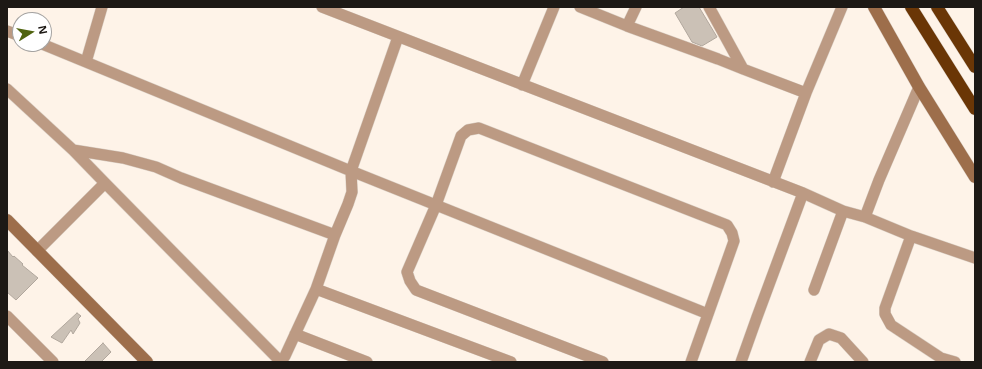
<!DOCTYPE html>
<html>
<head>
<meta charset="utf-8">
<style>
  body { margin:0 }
  #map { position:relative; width:982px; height:369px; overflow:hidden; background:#fef3e8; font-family:"Noto Sans",sans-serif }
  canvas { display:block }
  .frame { position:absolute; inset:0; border:8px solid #1d1915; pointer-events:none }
  .north { position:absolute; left:12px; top:12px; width:40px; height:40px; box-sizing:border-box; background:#fff; border:1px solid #a5a3a1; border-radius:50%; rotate:79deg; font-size:11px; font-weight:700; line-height:16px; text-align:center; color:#1d1915 }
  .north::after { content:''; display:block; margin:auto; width:14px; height:18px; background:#50640f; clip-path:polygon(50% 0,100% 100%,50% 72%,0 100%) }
</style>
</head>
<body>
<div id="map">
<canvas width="982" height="369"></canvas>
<div class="frame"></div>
<div class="north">N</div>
</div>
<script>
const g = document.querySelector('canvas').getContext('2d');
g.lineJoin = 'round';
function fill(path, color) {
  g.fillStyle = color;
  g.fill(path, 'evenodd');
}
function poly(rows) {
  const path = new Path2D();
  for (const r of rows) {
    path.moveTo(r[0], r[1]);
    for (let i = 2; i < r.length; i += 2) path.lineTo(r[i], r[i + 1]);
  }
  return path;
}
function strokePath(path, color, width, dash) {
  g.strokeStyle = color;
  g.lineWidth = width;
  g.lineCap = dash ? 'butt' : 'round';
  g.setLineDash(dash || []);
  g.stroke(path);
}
const building = poly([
  [684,7,699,7,717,37,702,46,692,42,675,13,684,7],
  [7,250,13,257,14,256,23,264,22,265,38,278,16,300,7,292,7,250],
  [77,313,81,316,78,319,80,323,73,334,71,330,62,343,51,337,77,313],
  [103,343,111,352,101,362,84,362,103,343]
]);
fill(building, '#cbc1b6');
strokePath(building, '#b1a79d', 1);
const street = poly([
  [322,7,803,193,843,211,865,217,911,236,975,258],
  [580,7,627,26,718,59,743,69,806,93],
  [709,7,743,69],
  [627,26,636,7],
  [7,31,20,36],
  [42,44,351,171,708,314],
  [86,62,102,7],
  [522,85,554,7],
  [7,89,73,150,105,183,281,362],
  [73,150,123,158,156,167,181,178,335,235],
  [773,182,806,93,842,7],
  [865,217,879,180,919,87],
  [911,236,885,308,885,314,891,325,941,358,945,362],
  [37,251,105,183],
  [316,289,511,362],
  [814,290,843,211],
  [7,316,53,362],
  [295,334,367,362],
  [941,358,955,362],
  [281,362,285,356,316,289,335,235,348,204,352,192,351,171,398,37],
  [603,362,416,290,410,281,407,272,436,205,461,136,468,130,479,128,727,225,732,233,734,241,691,362],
  [741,362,757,317,803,193],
  [810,362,819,340,829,334,841,338,863,362]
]);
const secondary = poly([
  [874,7,919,87,975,177],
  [7,220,147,362]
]);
const highway = poly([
  [911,7,975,109],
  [937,7,975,67]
]);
strokePath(street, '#dad0c6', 12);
strokePath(secondary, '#dad0c6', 13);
strokePath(highway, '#dad0c6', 13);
strokePath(street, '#bc9a83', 11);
strokePath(secondary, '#9d6e4b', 12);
strokePath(highway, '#6a3606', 12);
</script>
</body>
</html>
